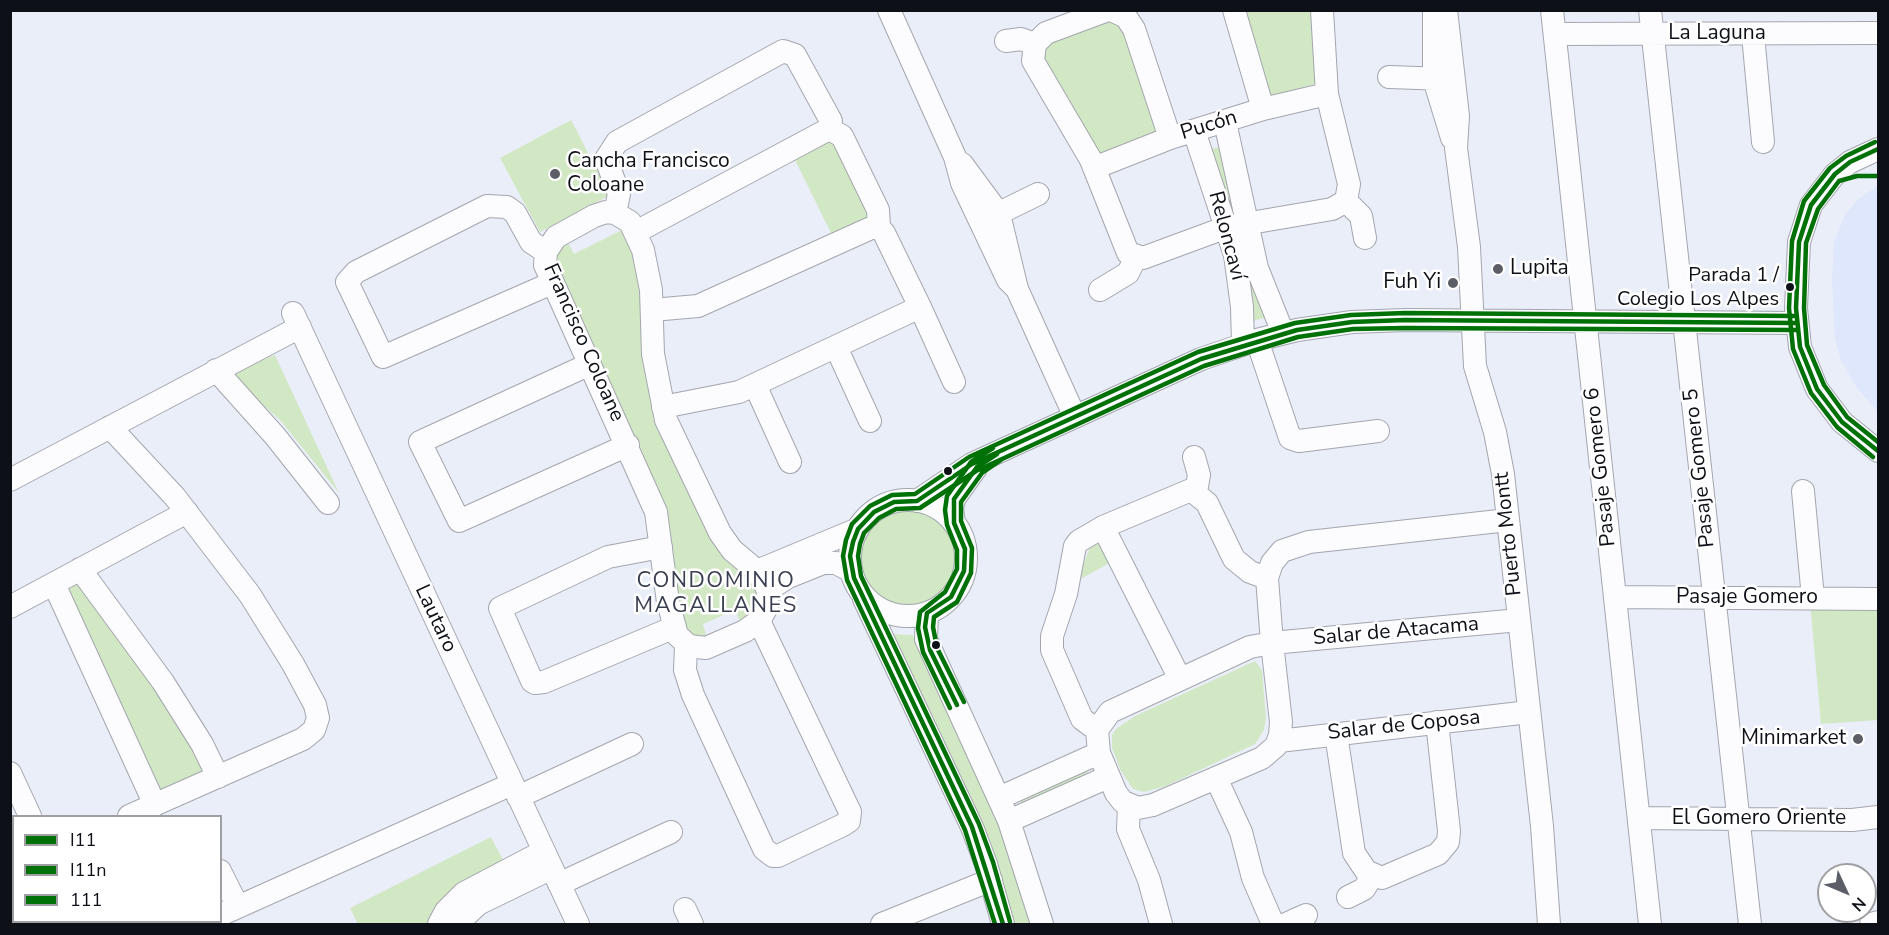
<!DOCTYPE html>
<html>
<head>
<meta charset="utf-8">
<style>
  body { margin:0 }
  #map { position:relative; width:1889px; height:935px; overflow:hidden; background:#eaeef8; font-family:"Nunito Sans",sans-serif }
  canvas { display:block }
  .frame { position:absolute; inset:0; border:12px solid #0e1018; pointer-events:none }
  .legend { position:absolute; left:12px; top:815px; width:210px; height:108px; box-sizing:border-box; background:#fff; border:2px solid #9f9fa3; margin:0; padding:8px 10px; list-style:none; font-size:18px; color:#0e1018 }
  .legend li { display:flex; align-items:center; gap:12px; height:30px }
  .legend b { width:30px; border:2px solid #9f9fa3 }
  .north { position:absolute; left:1817px; top:863px; width:60px; height:60px; box-sizing:border-box; background:#fff; border:2px solid #9f9fa3; border-radius:50%; rotate:134deg; font-size:16px; font-weight:700; line-height:24px; text-align:center; color:#0e1018 }
  .north::after { content:''; display:block; margin:auto; width:21px; height:27px; background:#5b5e66; clip-path:polygon(50% 0,100% 100%,50% 72%,0 100%) }
</style>
</head>
<body>
<div id="map">
<canvas width="1889" height="935"></canvas>
<div class="frame"></div>
<ul class="legend">
<li><b style="height:8px;background:#007106"></b>I11</li>
<li><b style="height:8px;background:#007106"></b>I11n</li>
<li><b style="height:8px;background:#007106"></b>111</li>
</ul>
<div class="north">N</div>
</div>
<script>
const g = document.querySelector('canvas').getContext('2d');
g.lineJoin = 'round';
function fill(path, color) {
  g.fillStyle = color;
  g.fill(path, 'evenodd');
}
function poly(rows) {
  const path = new Path2D();
  for (const r of rows) {
    if (r.length === 3) {
      path.moveTo(r[0] + r[2], r[1]);
      path.arc(r[0], r[1], r[2], 0, 2 * Math.PI);
      continue;
    }
    path.moveTo(r[0], r[1]);
    for (let i = 2; i < r.length; i += 2) path.lineTo(r[i], r[i + 1]);
  }
  return path;
}
function strokePath(path, color, width, dash) {
  g.strokeStyle = color;
  g.lineWidth = width;
  g.lineCap = dash ? 'butt' : 'round';
  g.setLineDash(dash || []);
  g.stroke(path);
}
function drawText(font, color, halo, rows, align = 'center') {
  g.font = font + ' "Nunito Sans",sans-serif';
  g.lineWidth = 5;
  g.setLineDash([]);
  g.textBaseline = 'middle';
  g.strokeStyle = halo;
  g.fillStyle = color;
  for (const [text, x, y, turn = 0] of rows) {
    g.save();
    g.translate(x, y);
    g.rotate((+turn || 0) * Math.PI / 180);
    g.textAlign = isNaN(turn) ? turn : align;
    if (halo) g.strokeText(text, 0, 0);
    g.fillText(text, 0, 0);
    g.restore();
  }
}
fill(poly([
  [1878,186,1878,412,1857,388,1841,360,1835,339,1832,281,1834,242,1845,215,1857,200]
]), '#dfe7fc');
fill(poly([
  [1239,11,1316,11,1315,84,1269,97],
  [1104,19,1120,22,1161,132,1101,155,1042,59,1047,42],
  [571,120,610,195,540,232,500,158],
  [833,134,871,221,834,239,795,160,799,158,799,153],
  [1223,146,1231,188,1235,220,1208,150],
  [624,229,634,252,642,296,644,361,759,592,755,612,741,624,735,610,703,624,707,638,690,635,684,626,677,599,671,538,665,503,555,266,555,256,561,247,568,243,574,254],
  [1237,235,1268,317,1249,322],
  [275,355,339,493,280,420,228,374],
  [908,558,49],
  [1098,539,1111,562,1077,581,1092,542],
  [79,582,158,688,207,770,161,790,67,588],
  [1810,602,1878,602,1878,720,1821,724],
  [891,634,913,635,988,796,1023,891,1032,924,1012,924],
  [1255,661,1262,670,1266,718,1264,730,1255,744,1166,786,1144,792,1133,789,1121,771,1112,748,1112,735,1116,729,1135,716],
  [1085,767,1089,777,1023,807,1018,797],
  [491,837,505,864,456,889,427,924,358,924,350,908]
]), '#d2e8c5');
const minor = poly([
  [889,10,955,157,962,183,1008,280,1017,289],
  [1108,10,1046,33,1035,44,1033,61,1091,160,1128,253,1143,258,1227,227,1332,209,1346,201],
  [1111,10,1126,17,1134,29,1170,138],
  [1234,10,1263,109],
  [1322,10,1327,94,1349,184,1346,201],
  [1434,10,1434,79,1452,138],
  [1446,10,1458,116,1456,148,1469,247,1475,366,1495,432,1503,474,1542,826,1549,924],
  [1552,10,1650,924],
  [1650,10,1750,924],
  [1555,34,1878,33],
  [1753,35,1763,142],
  [1006,41,1021,39,1035,44],
  [1389,77,1447,79],
  [1225,122,1257,268,1283,333],
  [829,129,842,136,878,210,879,228],
  [1194,131,1235,255,1242,307,1243,344],
  [1878,149,1850,162,1835,174,1811,205,1799,242,1796,308,1800,347,1817,389,1842,422,1878,451],
  [962,164,999,214,1017,289,1075,417],
  [1094,168,1170,138,1263,109,1327,94],
  [1346,201,1361,216,1365,238],
  [606,212,615,213,630,222,643,250,651,290,653,354,666,420,720,533,732,550,757,571,768,590,767,607,759,621,745,631,706,648,689,646,677,635,668,602,656,512,545,265,546,252,556,237,594,216,606,212],
  [615,213,619,194,606,159,617,142,783,51,795,55,831,121,829,129,636,232],
  [985,220,1038,194],
  [546,252,531,242,515,213,507,207,487,206,356,272,347,282,383,357,552,283],
  [1100,290,1128,273,1136,257],
  [652,310,698,306,871,228,879,228,884,233,920,307,954,382],
  [293,313,578,924],
  [1257,340,1290,438,1299,441,1378,431],
  [836,347,870,421],
  [590,364,420,442,459,521,628,445],
  [216,370,275,436,328,503],
  [755,385,790,462],
  [663,407,739,392,920,307],
  [110,427,175,497,250,595,293,664,315,705,318,718,314,730,303,739,129,816],
  [1194,457,1199,475,1196,492],
  [10,480,300,327],
  [1803,491,1813,598],
  [908,558,58],
  [917,501,972,464,1201,359,1257,340,1297,330,1352,322,1405,320,1796,323],
  [1508,520,1309,542,1282,551,1272,563,1267,578,1272,643,1281,722,1280,735,1276,746,1262,758,1153,805,1138,808,1123,802,1116,793,1099,753,1097,730,1110,712,1250,647,1272,643,1519,620],
  [954,523,952,509,954,499,976,468],
  [1103,527,1180,679],
  [661,547,608,557,500,608,532,681,535,683,544,682,675,627],
  [80,569,163,682,202,744,218,777],
  [757,571,858,529],
  [54,584,155,805],
  [768,590,788,577,823,563,836,563,851,571],
  [1616,597,1878,599],
  [864,599,972,827,986,864,1003,924],
  [10,607,187,512],
  [927,613,926,639,1009,821,1042,924],
  [686,645,685,670,693,695,764,849,773,856,778,856,843,825,849,821,850,812,759,621],
  [1097,730,1082,719,1052,650,1052,636,1066,594,1075,546,1079,541,1103,527,1191,490,1207,503,1234,559,1250,572,1267,578],
  [1336,734,1354,853,1366,871,1382,878,1438,854,1448,842,1449,831,1437,722],
  [1279,741,1529,712],
  [10,773,30,816],
  [1216,778,1241,832,1253,878,1273,924],
  [518,797,632,744],
  [999,798,1099,753],
  [1129,805,1128,829,1149,880,1161,924],
  [1639,818,1852,820,1878,817],
  [1009,821,1108,777],
  [220,871,238,907],
  [559,884,671,832],
  [1348,897,1364,889,1372,876],
  [685,909,692,924],
  [220,915,512,784],
  [199,924,205,922],
  [439,924,446,911,464,893,544,851],
  [457,924,478,904,552,868],
  [882,924,991,880],
  [1286,924,1306,915],
  [1871,924,1878,922]
]);
strokePath(minor, '#a3a6ae', 24);
strokePath(minor, '#fcfcfe', 22);
strokePath(poly([
  [1878,149,1850,162,1835,174,1811,205,1799,242,1796,308,1800,347,1817,389,1842,422,1878,451],
  [957,705,930,650,925,627,927,613,951,597,964,571,965,549,954,523,954,499,977,467,997,454],
  [1003,924,972,827,854,578,850,556,853,542,858,529,874,512,894,502,917,501,972,464,1201,359,1297,330,1352,322,1405,320,1796,323]
]), '#007106', 4.5);
strokePath(poly([
  [1873,457,1837,427,1811,393,1793,349,1789,308,1792,241,1804,201,1830,168,1846,156,1875,142],
  [964,702,937,648,933,627,934,617,957,602,971,573,972,548,961,521,961,502,982,473,1001,460],
  [1010,922,993,862,979,824,861,576,858,556,860,544,864,533,879,518,896,509,920,508,976,471,1204,366,1298,337,1353,329,1405,328,1796,330]
]), '#007106', 4.5);
strokePath(poly([
  [1878,176,1857,176,1839,181,1818,209,1806,243,1804,308,1807,345,1824,385,1847,417,1878,442],
  [950,708,923,652,918,628,920,612,945,592,957,569,957,550,947,525,945,510,947,496,971,462,993,448],
  [995,924,965,830,847,580,843,556,846,540,852,524,870,506,892,495,915,494,969,457,1198,352,1295,323,1351,315,1405,313,1796,316]
]), '#007106', 4.5);
for (const [x, y, r, color] of [
  [555,174,6,"#5b5e66"],
  [1498,269,6,"#5b5e66"],
  [1453,283,6,"#5b5e66"],
  [1790,287,5,"#0e1018"],
  [948,471,5,"#0e1018"],
  [936,645,5,"#0e1018"],
  [1858,739,6,"#5b5e66"]
]) {
  const dot = new Path2D();
  dot.arc(x, y, r, 0, 2 * Math.PI);
  g.fillStyle = color;
  g.fill(dot);
  strokePath(dot, '#fff', 2);
}
drawText('20px', '#0e1018', '#fff', [
  ["Parada 1 /",1779,276],
  ["Colegio Los Alpes",1779,300]
], 'right');
drawText('21px', '#0e1018', '#fff', [
  ["La Laguna",1717,34],
  ["Pucón",1209,126,-17],
  ["Reloncaví",1226,236,75],
  ["Francisco Coloane",583,343,66],
  ["Pasaje Gomero 6",1601,467,-96],
  ["Pasaje Gomero 5",1700,468,-96],
  ["Puerto Montt",1509,534,-96],
  ["Pasaje Gomero",1747,598],
  ["Lautaro",435,619,65],
  ["Salar de Atacama",1396,632,-5],
  ["Salar de Coposa",1404,726,-6],
  ["El Gomero Oriente",1759,819]
]);
drawText('21px', '#0e1018', '#fff', [
  ["Cancha Francisco",567,162],
  ["Coloane",567,186],
  ["Lupita",1510,269],
  ["Fuh Yi",1441,283,"right"],
  ["Minimarket",1846,739,"right"]
], 'left');
g.letterSpacing = '1.5px';
drawText('22px', '#3a4052', '#fff', [
  ["CONDOMINIO",716,582],
  ["MAGALLANES",716,607]
]);
g.letterSpacing = '0px';
</script>
</body>
</html>
